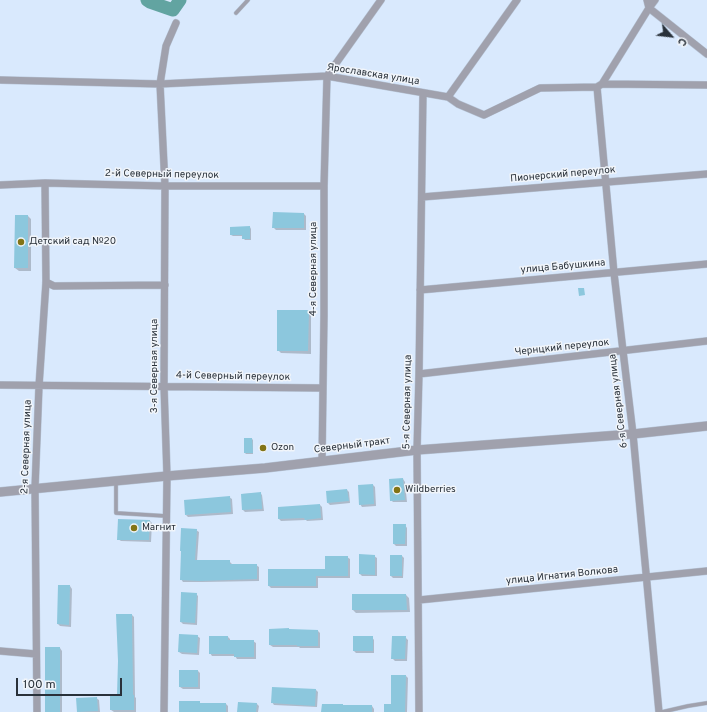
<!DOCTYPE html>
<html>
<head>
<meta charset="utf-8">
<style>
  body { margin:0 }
  #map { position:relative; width:707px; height:712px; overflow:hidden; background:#d9e9fd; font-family:Overpass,sans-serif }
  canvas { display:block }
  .north { position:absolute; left:651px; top:16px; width:40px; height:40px; -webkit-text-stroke:3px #f1f5fa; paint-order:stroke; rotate:118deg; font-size:11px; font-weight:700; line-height:16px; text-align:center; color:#29313a }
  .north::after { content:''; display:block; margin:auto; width:14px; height:18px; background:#29313a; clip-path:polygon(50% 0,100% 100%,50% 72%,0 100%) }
  .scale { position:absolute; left:16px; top:678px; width:106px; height:18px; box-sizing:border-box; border:2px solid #29313a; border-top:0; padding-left:5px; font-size:12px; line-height:14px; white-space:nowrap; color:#29313a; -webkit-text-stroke:3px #f1f5fa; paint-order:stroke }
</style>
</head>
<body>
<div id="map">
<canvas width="707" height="712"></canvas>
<div class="north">С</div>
<div class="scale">100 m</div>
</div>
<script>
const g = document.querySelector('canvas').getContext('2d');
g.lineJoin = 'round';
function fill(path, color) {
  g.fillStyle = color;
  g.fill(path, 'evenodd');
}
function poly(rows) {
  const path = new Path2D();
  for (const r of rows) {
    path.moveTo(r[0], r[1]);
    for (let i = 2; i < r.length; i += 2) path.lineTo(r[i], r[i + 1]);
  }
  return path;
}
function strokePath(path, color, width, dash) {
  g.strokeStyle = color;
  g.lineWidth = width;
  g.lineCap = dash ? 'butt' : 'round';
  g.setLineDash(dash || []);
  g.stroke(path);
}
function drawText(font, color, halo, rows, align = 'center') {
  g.font = font + ' Overpass,sans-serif';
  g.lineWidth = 3;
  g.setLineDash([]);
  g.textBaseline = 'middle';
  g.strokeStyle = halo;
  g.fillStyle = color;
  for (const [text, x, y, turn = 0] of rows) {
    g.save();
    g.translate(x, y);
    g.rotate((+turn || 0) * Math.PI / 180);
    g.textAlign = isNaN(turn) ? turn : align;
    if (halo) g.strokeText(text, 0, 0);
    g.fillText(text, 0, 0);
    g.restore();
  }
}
fill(poly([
  [304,214,306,216,306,230,276,230,273,227],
  [16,216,28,216,31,219,31,271,19,271,15,268],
  [250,227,251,229,251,240,245,240,243,238,243,236,233,236,231,235,231,228],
  [308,311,311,314,311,354,281,353,278,350],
  [252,439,253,440,253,454,246,454,245,453],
  [403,479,405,482,407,502,393,502,391,500],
  [373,485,375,487,376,506,362,507,360,504],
  [347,490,349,492,350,503,330,505,328,503],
  [260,493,262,495,264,511,245,512,243,510,242,494],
  [229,497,232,499,233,514,188,517,186,515],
  [320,505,322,507,323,520,307,521,306,520,281,521,279,519,279,508],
  [150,521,152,523,151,542,121,541,118,539],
  [405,525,407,528,407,546,396,546,394,544],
  [196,530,199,532,197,561,229,561,232,564,232,565,256,565,259,567,259,581,203,582,183,582,181,579],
  [374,556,377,558,377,576,362,576,360,574],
  [402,556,404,558,403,578,393,578,391,576],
  [347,557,350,559,350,578,318,578,318,588,271,588,269,586,269,570,326,570],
  [59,586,70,586,72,589,71,627,60,626,58,624],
  [196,594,198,596,197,625,183,624,181,622],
  [353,595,406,595,409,598,410,612,356,613,353,610],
  [132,615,134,617,135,697,136,698,136,712,114,712,111,710,118,696],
  [318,631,320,633,320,648,300,648,299,647,273,647,270,645],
  [197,636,200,638,199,655,182,654,179,652],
  [228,637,230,639,230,641,253,641,256,643,256,659,237,659,235,656,212,656,210,653],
  [372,637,374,640,374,653,356,653,354,651],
  [405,637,408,640,407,661,395,661,392,658],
  [60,648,62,651,62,712,46,712],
  [198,671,200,673,200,689,183,689,180,687],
  [406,676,408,678,407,712,385,712,392,705],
  [316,690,318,692,317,707,274,705,272,702],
  [96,698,99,700,100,712,78,712,77,699],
  [199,702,201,704,226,704,228,706,228,712,180,712],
  [256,703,259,706,258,712,238,712],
  [372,706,374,709,374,712,322,712]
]), '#0003');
strokePath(poly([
  [147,0,150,2,173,10,180,0]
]), '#62a4a1', 13);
fill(poly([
  [273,212,304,213,304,228,272,228],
  [15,215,28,215,28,268,14,268],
  [250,226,250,239,242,239,242,235,230,235,230,227],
  [578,288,584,288,585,295,579,296],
  [277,310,309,310,308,351,277,351],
  [244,438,252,438,253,453,244,453],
  [403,478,405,500,390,501,389,479],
  [373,484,374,504,359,505,358,485],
  [347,489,349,501,327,503,326,491],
  [261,492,262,509,242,510,241,494],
  [230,496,231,512,185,515,184,500],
  [320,504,321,518,305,520,304,518,278,519,278,507],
  [118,519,150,520,149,540,117,540],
  [393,524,406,524,405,544,393,544],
  [181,528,197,529,195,560,230,560,230,564,257,564,257,579,200,581,180,580,181,551,180,551],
  [359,554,375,555,375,575,359,574],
  [390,555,402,555,402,576,390,576],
  [325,556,348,556,348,576,316,576,316,586,268,586,268,569,325,569],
  [58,585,70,585,69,625,57,624],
  [181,592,197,593,195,623,180,622],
  [352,594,406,594,407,610,352,610],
  [116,614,132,614,133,695,134,695,134,710,110,710,110,695,117,695,118,661],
  [289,628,289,629,318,630,318,646,297,646,297,645,269,645,269,629],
  [179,634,198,635,197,653,178,652],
  [209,636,228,636,228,640,254,640,254,657,234,657,234,654,209,654],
  [353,636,373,636,373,651,353,651],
  [392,636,406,636,405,659,391,659],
  [45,647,60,647,60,712,45,712],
  [179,670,198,670,198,687,179,687],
  [391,675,406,675,405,712,384,712,384,704,391,704],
  [272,687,316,689,315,706,271,703],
  [97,697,98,711,77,712,76,698],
  [179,701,200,701,200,703,226,703,226,712,179,712],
  [238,702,257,703,256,712,237,712],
  [322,704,343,704,343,705,372,705,372,712,321,712]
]), '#8cc7dd');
const service = poly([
  [236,13,248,0],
  [116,482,116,513,166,516],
  [662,712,688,706,707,703]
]);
const minor = poly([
  [647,0,649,8,707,54],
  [0,80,160,84,327,76,448,97,458,104,484,115,540,88,597,87,602,84,707,85],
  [602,84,649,8,655,0],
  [597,87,614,273,623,351,633,434,659,712],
  [448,97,517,0],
  [0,185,45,183,165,186,324,186],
  [422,197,707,174],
  [46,282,54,286,165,285],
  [420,290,707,264],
  [419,374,707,341],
  [0,385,322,388],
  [322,461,324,315,324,186,327,76,381,0],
  [419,600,707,571],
  [0,651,36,654],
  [37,712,35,488,39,386,46,282,45,183],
  [164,712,167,476,164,386,165,186,160,84,166,46,176,23],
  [419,712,417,450,419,374,423,93]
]);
const tertiary = poly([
  [0,492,167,476,265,468,417,450,633,434,707,426]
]);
strokePath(service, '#b6c4d6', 4.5);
strokePath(minor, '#b6c4d6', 8);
strokePath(tertiary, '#b6c4d6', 10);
strokePath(service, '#a0a1ad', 3.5);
strokePath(minor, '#a0a1ad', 7);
strokePath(tertiary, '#a0a1ad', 9);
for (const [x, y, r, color] of [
  [21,242,4,"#827416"],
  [263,448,4,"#827416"],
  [397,490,4,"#827416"],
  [134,528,4,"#827416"]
]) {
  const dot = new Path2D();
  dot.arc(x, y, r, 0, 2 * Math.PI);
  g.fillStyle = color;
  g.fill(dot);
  strokePath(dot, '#f1f5fa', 1.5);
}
drawText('10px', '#29313a', '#f1f5fa', [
  ["Ярославская улица",373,75,9],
  ["2-й Северный переулок",162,175,1],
  ["Пионерский переулок",563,175,-5],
  ["улица Бабушкина",563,267,-5],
  ["4-я Северная улица",314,269,-90],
  ["Чернцкий переулок",562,348,-6],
  ["3-я Северная улица",155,366,-90],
  ["4-й Северный переулок",233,377,1],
  ["6-я Северная улица",619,401,-97],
  ["5-я Северная улица",408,402,-89],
  ["Северный тракт",352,446,-7],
  ["2-я Северная улица",27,447,-88],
  ["улица Игнатия Волкова",562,576,-6]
]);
drawText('10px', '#29313a', '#f1f5fa', [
  ["Детский сад №20",29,242],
  ["Ozon",271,448],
  ["Wildberries",405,490],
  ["Магнит",142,528]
], 'left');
</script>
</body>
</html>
